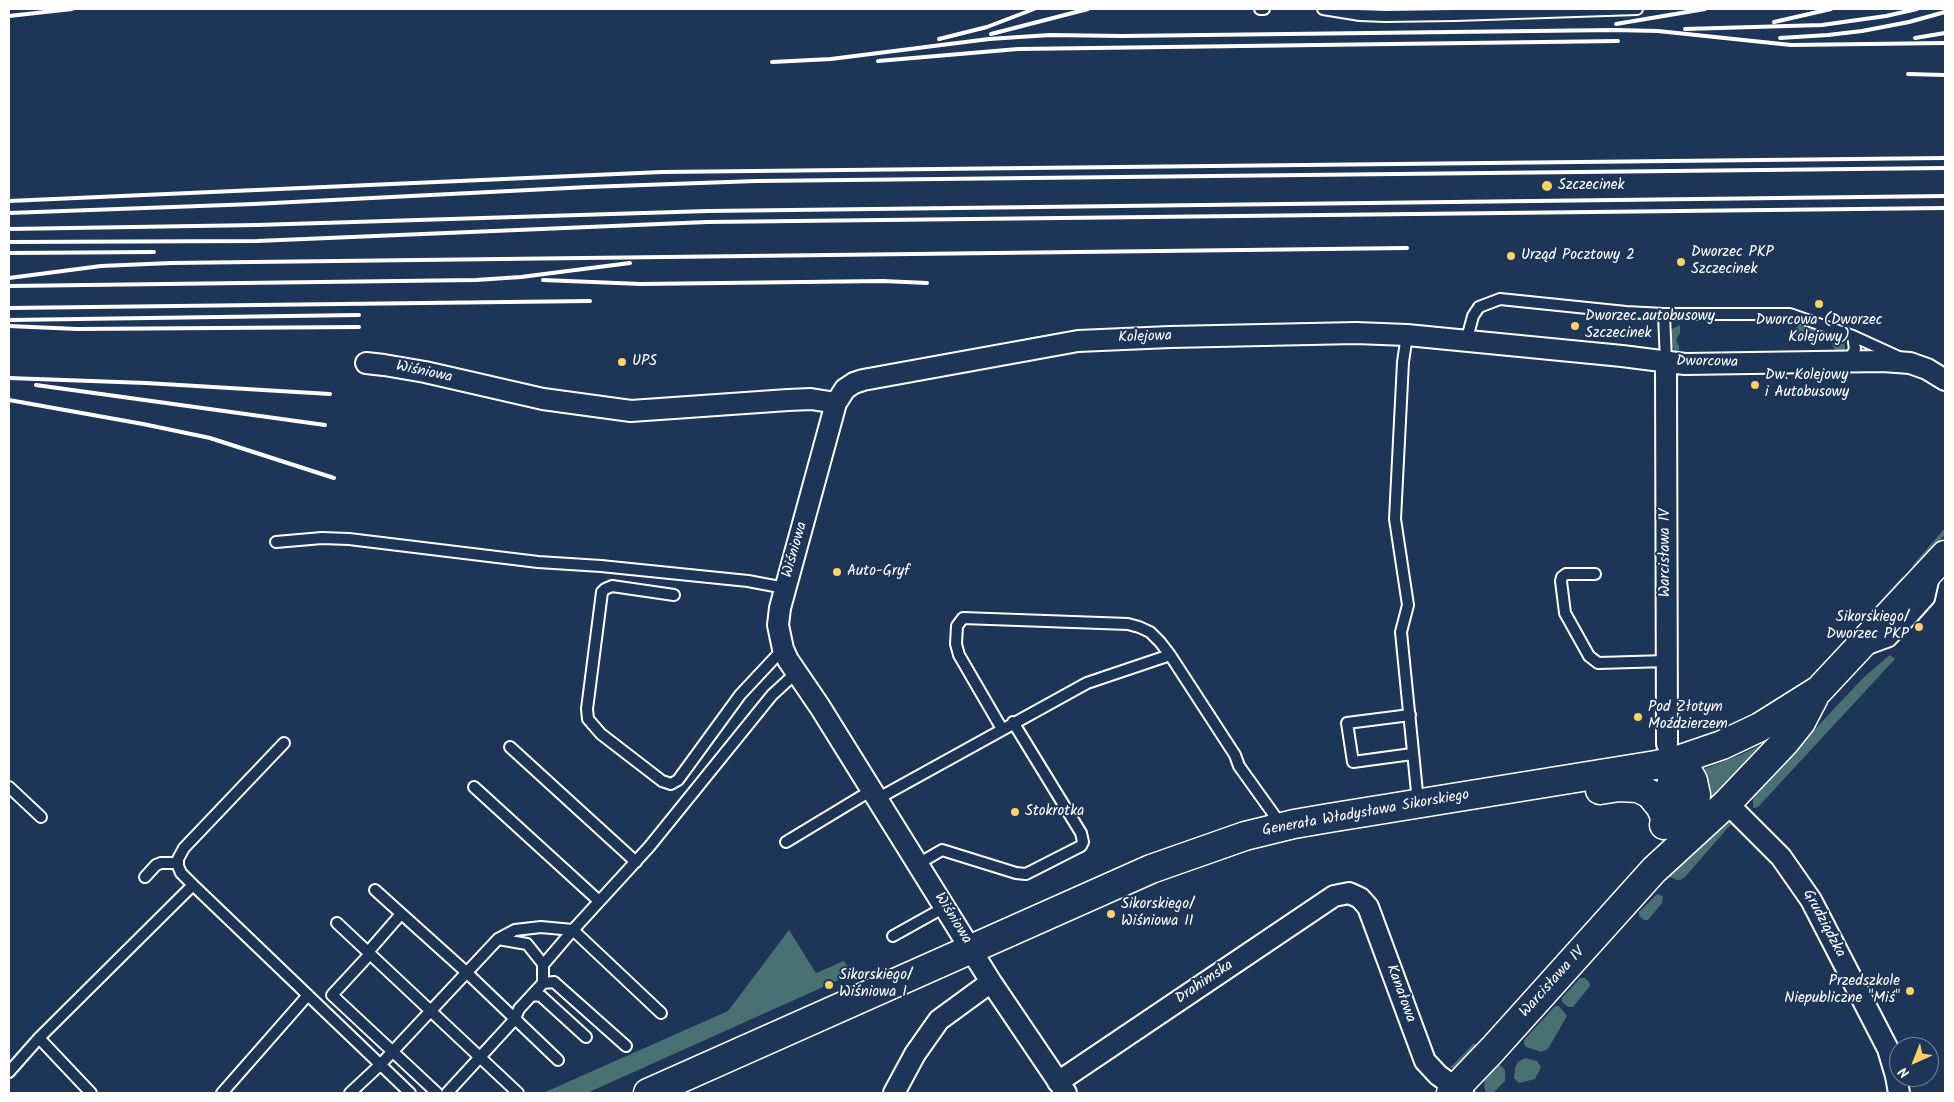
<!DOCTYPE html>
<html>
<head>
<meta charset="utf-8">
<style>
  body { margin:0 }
  #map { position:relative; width:1954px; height:1102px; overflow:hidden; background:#1d3557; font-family:Kalam,sans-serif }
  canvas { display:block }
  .frame { position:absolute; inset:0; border:10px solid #fff; pointer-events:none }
  .north { position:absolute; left:1889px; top:1037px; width:50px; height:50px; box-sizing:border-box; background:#1d3557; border:1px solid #77869a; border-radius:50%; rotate:224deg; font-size:14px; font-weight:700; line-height:20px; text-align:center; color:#fff }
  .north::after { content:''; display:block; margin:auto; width:18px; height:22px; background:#ffd166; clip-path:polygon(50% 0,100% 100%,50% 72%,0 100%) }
</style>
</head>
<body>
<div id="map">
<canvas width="1954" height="1102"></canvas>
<div class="frame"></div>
<div class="north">N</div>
</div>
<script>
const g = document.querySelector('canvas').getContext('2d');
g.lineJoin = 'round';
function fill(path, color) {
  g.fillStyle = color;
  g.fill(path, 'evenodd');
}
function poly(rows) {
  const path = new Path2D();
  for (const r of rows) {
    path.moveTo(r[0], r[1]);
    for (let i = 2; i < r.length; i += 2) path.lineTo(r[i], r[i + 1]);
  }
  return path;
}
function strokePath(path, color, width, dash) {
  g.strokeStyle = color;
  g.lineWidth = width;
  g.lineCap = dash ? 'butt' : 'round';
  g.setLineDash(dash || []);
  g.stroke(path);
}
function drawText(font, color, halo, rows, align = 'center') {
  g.font = font + ' Kalam,sans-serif';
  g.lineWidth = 4;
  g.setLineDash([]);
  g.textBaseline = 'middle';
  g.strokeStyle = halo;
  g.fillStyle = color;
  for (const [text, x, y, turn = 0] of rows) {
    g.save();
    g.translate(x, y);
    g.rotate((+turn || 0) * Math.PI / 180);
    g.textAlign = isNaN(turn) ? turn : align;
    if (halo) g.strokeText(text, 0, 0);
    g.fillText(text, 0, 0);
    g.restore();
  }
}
fill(poly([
  [1800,324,1844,340,1845,349,1841,351,1836,351,1833,347,1832,339,1795,336,1796,328],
  [1680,325,1680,333,1676,340,1679,346,1679,353,1671,347,1669,334,1672,329],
  [1945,528,1945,534,1927,557,1919,566,1912,566],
  [1903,576,1905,582,1855,632,1855,629],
  [1890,655,1895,659,1758,807,1753,808,1753,799,1756,792,1864,677],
  [1781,735,1703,817,1701,770,1740,755],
  [1722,822,1732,823,1685,877,1680,880,1677,880,1664,874],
  [1657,894,1663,896,1662,903,1648,920,1644,920,1639,916,1639,912],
  [789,930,816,973,844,961,852,974,587,1093,543,1093,728,1011],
  [1580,978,1585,978,1589,982,1590,986,1573,1007,1568,1007,1562,1002,1562,998],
  [1555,1006,1559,1006,1567,1016,1548,1049,1541,1052,1526,1047,1524,1044,1524,1040],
  [1473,1044,1477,1044,1482,1049,1456,1068,1450,1068],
  [1525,1058,1537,1061,1541,1067,1535,1079,1519,1083,1514,1078,1515,1068,1518,1062],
  [1496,1060,1505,1070,1505,1081,1493,1093,1486,1093,1484,1086,1485,1075]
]), '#497073');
const lane = poly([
  [1260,9,1264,9],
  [1323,9,1360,15,1385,16,1455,15,1637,9],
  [1664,314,1666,362],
  [1407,335,1403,362,1395,519,1408,605,1401,632,1418,802],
  [1466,342,1473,316,1479,307,1500,299,1626,312,1664,314,1790,314,1853,336,1899,357],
  [1848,362,1855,349,1853,336],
  [276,542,322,538,349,539,538,562,601,566,748,581,785,588],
  [1595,574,1566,574,1562,577,1561,581,1565,613,1589,656,1598,663,1667,661],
  [674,595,612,586,605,589,602,592,587,709,588,719,601,734,662,781,671,784,678,780,740,695,783,649],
  [1868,649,1890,641,1912,618,1929,599,1934,577],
  [1410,715,1347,723,1353,762,1412,754],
  [1002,729,959,655,956,644,957,626,963,618,1128,624,1139,627,1150,632,1160,642,1170,655],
  [284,743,184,848,178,859,178,866,181,873,193,885,410,1093],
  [510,747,636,862],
  [9,787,41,817],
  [474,787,599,901],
  [877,799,1087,683,1170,655,1235,755,1239,766,1282,826],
  [786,842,872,790],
  [918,864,942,850,1016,873,1026,874,1081,846,1083,842,1081,833,1013,722],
  [145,877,156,865,161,863,177,863],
  [375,890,465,971,558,1060],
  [337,923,518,1093],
  [893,936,945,907],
  [498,939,527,944,543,964],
  [368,952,401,914],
  [370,954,332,995,437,1093],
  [543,983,554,982,626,1046],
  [532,995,541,996,586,1037],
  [661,1013,573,930,649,847,772,695,797,672],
  [39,1038,91,1093],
  [9,1072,39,1038,193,885],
  [222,1093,308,995],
  [350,1093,380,1065,498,939,515,930,541,927,573,930],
  [447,1093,515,1019,519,1009,543,983,543,965,573,930]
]);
const street = poly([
  [1666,362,1667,744],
  [366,363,384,365,425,372,543,399,631,411,788,400,811,399,836,403],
  [1727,803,1781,857,1811,900,1888,1049,1896,1076,1899,1093],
  [1058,1082,1334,896,1349,893,1360,898,1368,907,1425,1061,1438,1075,1463,1093],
  [894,1093,915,1054,939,1020,991,982],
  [1066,1093,991,982,820,707,788,660,783,649,778,625,780,608,836,403,845,389,854,383,863,380,1078,341,1170,337,1356,333,1407,335,1622,356,1685,364,1883,361,1910,363,1927,369,1945,380]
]);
const secondary = poly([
  [1681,759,1693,781,1696,795,1694,812,1683,840],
  [1600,790,1619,787,1638,788,1650,794,1660,806,1666,819],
  [1664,825,1672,781,1681,759],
  [648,1093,1151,869,1245,836,1294,824,1329,818,1656,765,1681,759,1722,745,1760,727,1819,690,1945,555],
  [1451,1093,1493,1049,1654,870,1727,803,1785,742,1801,722,1814,697]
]);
strokePath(lane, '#fff', 14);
strokePath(street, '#fff', 24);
strokePath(secondary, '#fff', 31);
strokePath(lane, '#1d3557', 10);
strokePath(street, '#1d3557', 20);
strokePath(secondary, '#1d3557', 28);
strokePath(poly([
  [9,16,72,9],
  [1774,22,1831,9],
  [1616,24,1705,9],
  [1685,29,1822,25,1886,16,1917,9],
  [991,34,1088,9],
  [1780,38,1828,35,1862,31,1909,22,1945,12],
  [1915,38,1945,33],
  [939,39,987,27,1034,9],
  [878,61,1018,49,1618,41],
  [772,62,831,59,989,39,1050,35,1122,36,1615,30,1658,31,1791,45,1945,43],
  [1908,74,1945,75],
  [9,201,662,172,1945,158],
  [9,213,254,204,588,187,756,181,1945,168],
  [9,229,257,225,708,211,1945,196],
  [9,242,257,241,707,222,1945,208],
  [9,253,154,252],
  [9,278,101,266,171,263,1407,248],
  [543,280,641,284,883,281,927,283],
  [9,286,476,280,521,277,630,263],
  [9,308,590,301],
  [9,320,359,315],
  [9,326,77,329,359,327],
  [9,378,146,383,330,394],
  [36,385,325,425],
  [9,400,143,424,210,438,334,478]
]), '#fff', 4);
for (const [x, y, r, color] of [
  [1547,186,6,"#ffd166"],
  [1511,256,5,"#ffd166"],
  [1681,262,5,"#ffd166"],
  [1819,304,5,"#ffd166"],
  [1575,326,5,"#ffd166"],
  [622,362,5,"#ffd166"],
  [1755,385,5,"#ffd166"],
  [837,572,5,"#ffd166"],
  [1919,627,5,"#ffd166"],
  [1638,717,5,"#ffd166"],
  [1015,812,5,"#ffd166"],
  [1111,914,5,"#ffd166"],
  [829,985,5,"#ffd166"],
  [1910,991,5,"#ffd166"]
]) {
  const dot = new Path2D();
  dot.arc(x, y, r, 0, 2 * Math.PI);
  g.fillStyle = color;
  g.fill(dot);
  strokePath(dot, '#1d3557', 2);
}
drawText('15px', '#fff', '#1d3557', [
  ["Szczecinek",1558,186],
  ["Dworzec PKP",1691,253],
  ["Szczecinek",1691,270],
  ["Urząd Pocztowy 2",1521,256],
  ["Dworzec autobusowy",1585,317],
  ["Szczecinek",1585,334],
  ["Dworcowa (Dworzec",1819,321,"center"],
  ["Kolejowy)",1819,338,"center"],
  ["UPS",632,362],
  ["Dw. Kolejowy",1765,376],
  ["i Autobusowy",1765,393],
  ["Auto-Gryf",847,572],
  ["Sikorskiego/",1909,618,"right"],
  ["Dworzec PKP",1909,635,"right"],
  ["Pod Złotym",1648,708],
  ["Moździerzem",1648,725],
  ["Stokrotka",1025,812],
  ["Sikorskiego/",1121,905],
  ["Wiśniowa II",1121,922],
  ["Sikorskiego/",839,976],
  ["Wiśniowa I",839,993],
  ["Przedszkole",1900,982,"right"],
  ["Niepubliczne \"Miś\"",1900,999,"right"]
], 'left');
drawText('15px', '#fff', '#1d3557', [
  ["Kolejowa",1145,338,-2],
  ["Dworcowa",1707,363,1],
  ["Wiśniowa",424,373,12],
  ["Wiśniowa",796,550,-74],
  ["Warcisława IV",1666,553,-90],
  ["Generała Władysława Sikorskiego",1366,814,-10],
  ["Wiśniowa",952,919,58],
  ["Grudziądzka",1823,924,62],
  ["Drahimska",1205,983,-34],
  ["Warcisława IV",1553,983,-48],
  ["Kanałowa",1400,994,70]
]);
</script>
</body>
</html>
